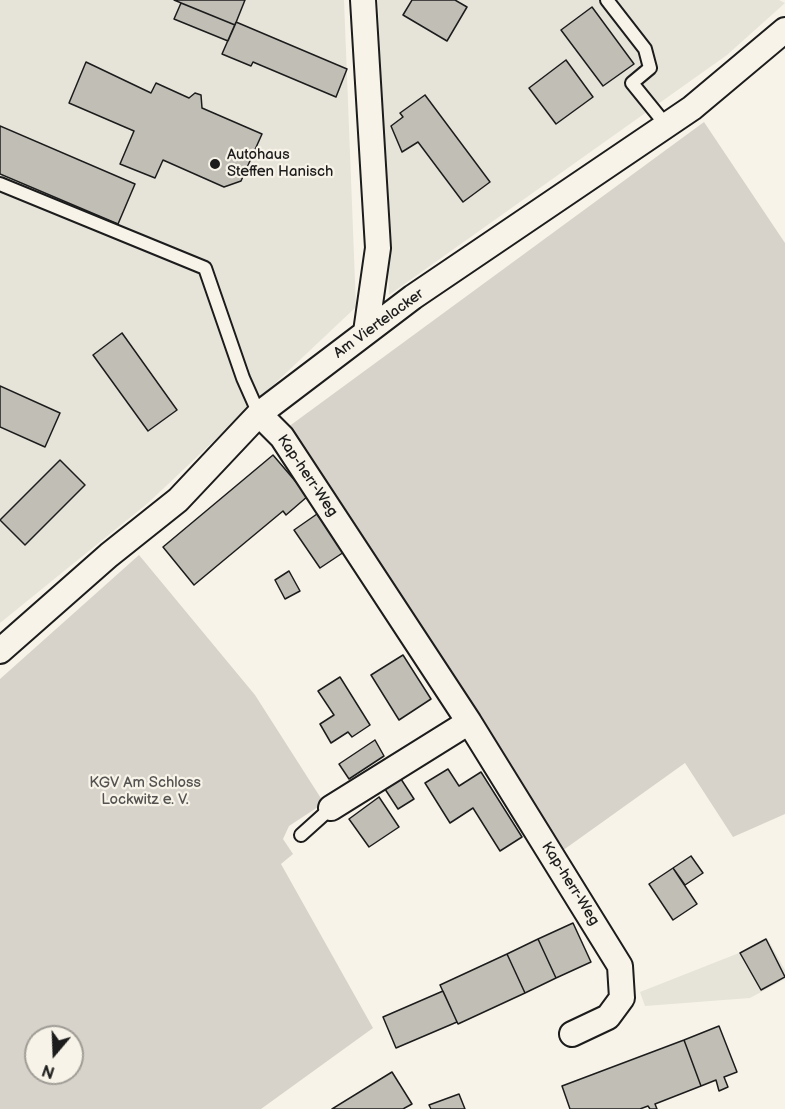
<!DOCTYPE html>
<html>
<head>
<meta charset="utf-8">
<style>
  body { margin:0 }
  #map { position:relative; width:785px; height:1109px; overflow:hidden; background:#f7f3e8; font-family:"Balsamiq Sans",sans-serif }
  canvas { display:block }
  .north { position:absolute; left:24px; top:1025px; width:60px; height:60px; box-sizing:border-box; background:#f7f3e8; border:2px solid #9f9d96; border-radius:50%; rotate:199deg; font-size:16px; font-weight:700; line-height:24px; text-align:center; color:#1c1c1c }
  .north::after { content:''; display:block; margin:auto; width:21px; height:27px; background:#1c1c1c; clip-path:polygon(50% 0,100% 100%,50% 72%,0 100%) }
</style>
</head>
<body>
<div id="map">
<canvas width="785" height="1109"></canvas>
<div class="north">N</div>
</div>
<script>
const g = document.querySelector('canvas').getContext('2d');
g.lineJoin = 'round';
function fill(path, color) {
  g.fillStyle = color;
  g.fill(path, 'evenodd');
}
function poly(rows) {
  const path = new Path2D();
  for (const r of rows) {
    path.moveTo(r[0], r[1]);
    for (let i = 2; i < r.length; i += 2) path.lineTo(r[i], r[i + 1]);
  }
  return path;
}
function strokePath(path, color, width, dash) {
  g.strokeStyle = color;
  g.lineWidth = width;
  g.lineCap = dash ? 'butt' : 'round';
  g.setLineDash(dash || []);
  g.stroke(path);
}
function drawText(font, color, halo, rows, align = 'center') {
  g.font = font + ' "Balsamiq Sans",sans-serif';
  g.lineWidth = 4.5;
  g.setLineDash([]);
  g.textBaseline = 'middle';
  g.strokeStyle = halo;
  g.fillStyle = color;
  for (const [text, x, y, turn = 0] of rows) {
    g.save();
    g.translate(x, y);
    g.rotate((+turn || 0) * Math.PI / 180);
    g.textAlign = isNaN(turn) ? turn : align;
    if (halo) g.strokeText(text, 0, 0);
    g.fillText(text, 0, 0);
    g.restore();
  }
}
fill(poly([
  [0,0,344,0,356,307,148,503,0,623],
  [378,0,779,0,785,3,727,55,389,295],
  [767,938,785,970,785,979,750,998,645,1006,640,992,739,953]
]), '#e6e3d9');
fill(poly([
  [704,122,785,243,785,814,733,837,685,763,562,851,284,430],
  [139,555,255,695,324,803,289,826,283,839,293,854,281,864,373,1028,261,1109,0,1109,0,679],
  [36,1037,72,1037,72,1073,36,1073]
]), '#d7d3cb');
const building = poly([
  [174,0,245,0,235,25,174,0],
  [412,0,455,0,467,7,447,41,403,15,412,0],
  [181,3,235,25,228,41,174,19,181,3],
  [592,7,634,64,603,86,561,30,592,7],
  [236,22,347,69,336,97,253,62,251,66,222,54,236,22],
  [566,60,593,97,556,124,529,88,566,60],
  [86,62,151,93,156,83,189,98,195,93,201,95,202,108,262,134,241,181,224,187,163,160,155,178,120,164,134,131,69,103,86,62],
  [425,95,490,182,463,202,418,142,402,152,391,126,403,117,400,113,425,95],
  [0,126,135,184,118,224,0,174,0,126],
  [122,333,177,410,148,431,93,355,122,333],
  [0,386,60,413,45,447,0,427,0,386],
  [273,455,308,496,286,515,283,511,194,585,163,547,273,455],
  [60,460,85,485,25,545,0,520,60,460],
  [317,514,344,552,320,568,294,530,317,514],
  [289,571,300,591,285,599,275,580,289,571],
  [403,655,431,699,399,720,371,675,403,655],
  [340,677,370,725,352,737,348,732,331,743,320,724,334,715,318,691,340,677],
  [375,740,384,756,349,779,339,764,375,740],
  [448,769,459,786,481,772,522,837,500,851,473,808,450,823,425,783,448,769],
  [399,776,414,799,398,809,383,786,399,776],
  [379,797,399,827,369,847,349,819,379,797],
  [691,856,703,873,685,885,673,868,691,856],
  [673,868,697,904,673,920,649,884,673,868],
  [573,923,591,962,556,978,538,939,573,923],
  [538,939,556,978,525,993,507,954,538,939],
  [766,939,785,977,761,990,740,953,766,939],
  [507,954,525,993,458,1024,440,985,507,954],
  [443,991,457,1022,396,1048,383,1017,443,991],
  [719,1026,737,1072,724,1077,728,1087,719,1091,716,1080,701,1086,684,1040,719,1026],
  [684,1040,701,1086,655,1104,657,1109,650,1109,648,1106,640,1109,570,1109,562,1086,684,1040],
  [392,1072,412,1104,403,1109,332,1109,392,1072],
  [459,1094,465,1109,431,1109,429,1105,459,1094]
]);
fill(building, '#c0beb5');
strokePath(building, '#1c1c1c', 1.5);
const lane = poly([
  [607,0,645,49,650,68,632,83,666,125],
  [0,184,205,268,243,378,259,414],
  [301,835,331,808]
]);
const street = poly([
  [363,0,378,248,366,332],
  [259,414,282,437,469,722,331,808],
  [0,651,109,555,178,500,259,414,413,297,692,108,785,30],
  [469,722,620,966,622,998,608,1017,572,1034]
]);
strokePath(lane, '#1c1c1c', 16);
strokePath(street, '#1c1c1c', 28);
strokePath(lane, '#f7f3e8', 12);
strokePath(street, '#f7f3e8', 24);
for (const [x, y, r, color] of [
  [215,164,6,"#1c1c1c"]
]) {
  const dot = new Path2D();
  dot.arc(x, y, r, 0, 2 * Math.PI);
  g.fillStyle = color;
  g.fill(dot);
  strokePath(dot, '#f7f3e8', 2);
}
drawText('15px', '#1c1c1c', '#f7f3e8', [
  ["Autohaus",227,155],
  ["Steffen Hanisch",227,172]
], 'left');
drawText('15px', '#1c1c1c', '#f7f3e8', [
  ["Am Viertelacker",379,324,-36],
  ["Kap-herr-Weg",307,476,56],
  ["Kap-herr-Weg",570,884,58]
]);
drawText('15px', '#545351', '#f7f3e8', [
  ["KGV Am Schloss",145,783],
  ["Lockwitz e. V.",145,800]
]);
</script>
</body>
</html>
